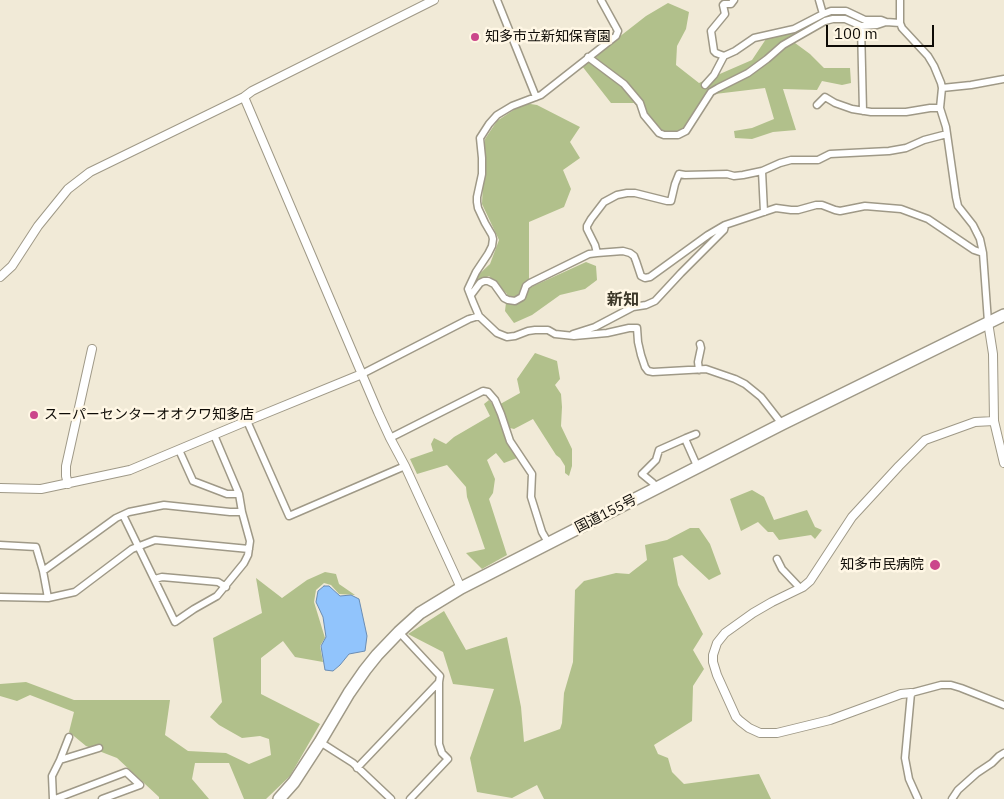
<!DOCTYPE html>
<html>
<head>
<meta charset="utf-8">
<style>
  body { margin:0 }
  #map { position:relative; width:1004px; height:799px; overflow:hidden; background:#f1ead7; font-family:"IBM Plex Sans",sans-serif }
  canvas { display:block }
  .scale { position:absolute; left:826px; top:25px; width:108px; height:22px; box-sizing:border-box; border:2px solid #0e0b06; border-top:0; padding-left:6px; font-size:15px; line-height:18px; white-space:nowrap; color:#0e0b06; -webkit-text-stroke:4px #fff7e5; paint-order:stroke }
</style>
</head>
<body>
<div id="map">
<canvas width="1004" height="799"></canvas>
<div class="scale">100 m</div>
</div>
<script>
const g = document.querySelector('canvas').getContext('2d');
g.lineJoin = 'round';
function fill(path, color) {
  g.fillStyle = color;
  g.fill(path, 'evenodd');
}
function poly(rows) {
  const path = new Path2D();
  for (const r of rows) {
    path.moveTo(r[0], r[1]);
    for (let i = 2; i < r.length; i += 2) path.lineTo(r[i], r[i + 1]);
  }
  return path;
}
function strokePath(path, color, width, dash) {
  g.strokeStyle = color;
  g.lineWidth = width;
  g.lineCap = dash ? 'butt' : 'round';
  g.setLineDash(dash || []);
  g.stroke(path);
}
function drawText(font, color, halo, rows, align = 'center') {
  g.font = font + ' "IBM Plex Sans","Noto Sans JP",sans-serif';
  g.lineWidth = 5;
  g.setLineDash([]);
  g.textBaseline = 'middle';
  g.strokeStyle = halo;
  g.fillStyle = color;
  for (const [text, x, y, turn = 0] of rows) {
    g.save();
    g.translate(x, y);
    g.rotate((+turn || 0) * Math.PI / 180);
    g.textAlign = isNaN(turn) ? turn : align;
    if (halo) g.strokeText(text, 0, 0);
    g.fillText(text, 0, 0);
    g.restore();
  }
}
fill(poly([
  [668,3,689,12,686,29,677,46,676,65,699,83,752,60,766,39,796,32,795,43,810,54,824,68,850,68,851,83,842,85,822,81,817,90,783,89,796,130,773,132,752,139,735,138,734,131,752,128,774,119,765,88,715,94,684,130,660,133,634,103,611,103,582,66,646,16],
  [524,103,537,105,580,127,570,142,580,158,563,170,571,189,564,207,529,222,529,288,586,262,596,266,597,280,585,289,560,295,532,315,514,323,505,311,507,294,489,276,477,281,474,279,490,264,499,240,482,204,485,139,497,121],
  [535,353,557,361,560,379,555,385,561,394,562,407,561,426,572,449,572,466,569,476,565,473,565,466,560,458,556,455,533,419,514,429,510,428,503,431,508,443,517,458,504,463,496,453,487,460,495,479,493,493,489,499,507,555,482,569,466,553,485,549,467,497,466,487,447,465,417,474,410,459,433,451,431,444,434,438,446,444,454,437,490,416,484,404,489,400,495,407,520,393,517,379],
  [752,490,764,497,774,520,807,510,815,527,822,530,815,539,811,535,779,540,773,532,768,532,758,522,741,531,730,499],
  [690,528,699,528,710,544,721,574,709,580,682,555,673,558,678,585,703,634,693,650,704,669,693,686,692,721,654,745,658,754,668,758,672,772,684,784,759,774,771,799,544,799,537,785,512,798,477,792,470,758,494,689,453,684,443,652,408,634,444,611,466,650,507,637,521,707,524,742,560,729,562,723,564,693,573,662,575,590,584,581,616,573,629,574,647,560,645,545,667,540],
  [325,572,336,574,339,584,355,595,339,594,331,585,324,583,316,590,314,602,325,638,320,646,323,662,295,657,283,641,261,658,261,694,320,724,290,776,266,799,244,799,229,763,195,763,192,779,209,799,159,799,159,797,117,758,86,746,69,732,74,712,30,695,17,701,0,696,0,684,26,682,74,700,170,700,165,735,188,751,226,753,249,764,271,755,269,739,260,736,242,738,219,725,210,717,222,702,213,638,262,613,256,578,282,598,307,580]
]), '#b1c08b');
const water = poly([
  [324,586,329,586,340,596,351,595,359,599,367,636,365,651,349,654,340,665,333,671,325,670,321,646,326,637,323,617,316,602,318,591,324,586]
]);
fill(water, '#91c4fc');
strokePath(water, '#6a8cb2', 1);
const minor = poly([
  [497,0,536,97],
  [601,0,618,31,616,36,541,95,512,106,497,115,489,124,480,138,482,158,482,174,477,197,477,202,478,208,485,223,492,235,493,239,492,246,488,254,476,272,468,289,473,302,479,316,497,333,507,337,515,336,528,331,535,330,548,330,555,334,574,336,607,333,629,328,637,328,638,342,641,355,645,367,648,371,653,372,706,369,735,379,745,384,761,397,782,424],
  [819,0,823,14,831,11,846,11,865,20,881,20,886,22],
  [900,0,900,23,902,28,928,56,934,66,941,83,942,88,940,108,946,127,956,197,958,206,973,225,980,239,983,253,988,322],
  [861,26,863,111],
  [724,56,716,53,714,51,711,31,725,14,723,5,724,4,731,4,734,0],
  [588,57,624,84,640,103,644,115,659,133,664,135,678,135,686,131,711,92,718,88,748,73,767,59,783,45,825,21,833,19,845,19,861,26,877,25,886,22,900,23],
  [705,85,714,75,724,56,735,51,754,38,794,29,823,14],
  [942,88,971,85,1004,79],
  [817,105,825,97,835,103,852,109,871,112,906,112,930,108,940,108],
  [762,171,764,212],
  [597,253,595,245,587,229,587,226,591,219,604,202,617,195,627,193,635,193,667,201,671,201,675,184,679,174,685,175,727,174,734,176,743,175,762,171,780,163,791,160,818,160,830,154,889,151,906,148,924,140,947,134],
  [471,295,480,283,484,281,488,281,494,284,504,298,508,300,515,301,522,297,526,286,530,283,589,254,597,253,623,251,630,253,634,256,636,261,641,276,645,278,650,277,708,235,725,225,776,208,791,210,798,210,816,205,822,205,835,210,840,211,865,206,901,209,928,219,974,250,983,253],
  [573,334,595,327,633,307,646,305,655,301,681,273,724,230,725,226],
  [699,370,698,362,701,348,700,344],
  [362,374,469,319,479,316],
  [247,421,289,516,405,466],
  [696,434,686,438,686,441,698,468],
  [390,438,483,391,488,392,495,400,501,414,510,441,532,474,531,497,542,532,549,544],
  [179,450,193,481,227,494,239,494],
  [656,489,653,483,642,474,656,460,659,450,686,438],
  [123,515,175,622,194,609,217,596,244,563,248,555,250,541,242,512,239,494,214,435],
  [0,545,36,547,43,571,116,518,129,512,164,505,230,512,242,512],
  [777,559,782,569,800,588],
  [43,571,48,598],
  [155,579,162,577,218,582,226,587],
  [0,597,48,598,75,592,132,549,155,540,249,549],
  [399,632,440,676,439,682,439,744,442,753,448,759,410,799],
  [320,742,353,763,391,799],
  [60,760,69,737],
  [357,768,439,682],
  [53,799,52,776,60,760,99,748],
  [55,799,126,772,140,785,102,799],
  [918,799,909,779,905,758,911,693,941,685,951,685,961,688,1004,705],
  [952,799,958,790,977,773,992,763,999,756,1004,753]
]);
const tertiary = poly([
  [244,97,378,412,390,438,405,466,461,588],
  [0,277,12,266,38,226,68,189,90,172,244,97,252,91,434,0],
  [988,322,993,354,994,421,1004,463],
  [68,484,66,476,66,466,92,349],
  [0,488,41,489,130,470,247,421,362,374],
  [911,693,901,694,830,720,777,733,760,733,749,728,740,721,736,717,717,675,713,662,713,655,717,643,725,633,753,613,772,602,803,587,810,581,852,517,899,466,925,440,975,422,994,421]
]);
const trunk = poly([
  [279,799,294,782,320,742,349,693,365,670,377,655,399,632,420,613,461,588,782,424,1004,315]
]);
strokePath(minor, '#9f9987', 9);
strokePath(tertiary, '#9f9987', 10);
strokePath(trunk, '#9f9987', 14);
strokePath(minor, '#fff', 6);
strokePath(tertiary, '#fff', 8);
strokePath(trunk, '#fff', 11);
for (const [x, y, r, color] of [
  [475,37,5,"#cb478b"],
  [34,415,5,"#cb478b"],
  [935,565,6,"#cb478b"]
]) {
  const dot = new Path2D();
  dot.arc(x, y, r, 0, 2 * Math.PI);
  g.fillStyle = color;
  g.fill(dot);
  strokePath(dot, '#fff7e5', 2);
}
drawText('14px', '#0e0b06', '#fff7e5', [
  ["知多市立新知保育園",485,37],
  ["スーパーセンターオオクワ知多店",44,415],
  ["知多市民病院",924,565,"right"]
], 'left');
drawText('14px', '#0e0b06', '#fff7e5', [
  ["国道155号",606,514,-27]
]);
drawText('bold 16px', '#3c3728', '#fff7e5', [
  ["新知",623,300]
]);
</script>
</body>
</html>
